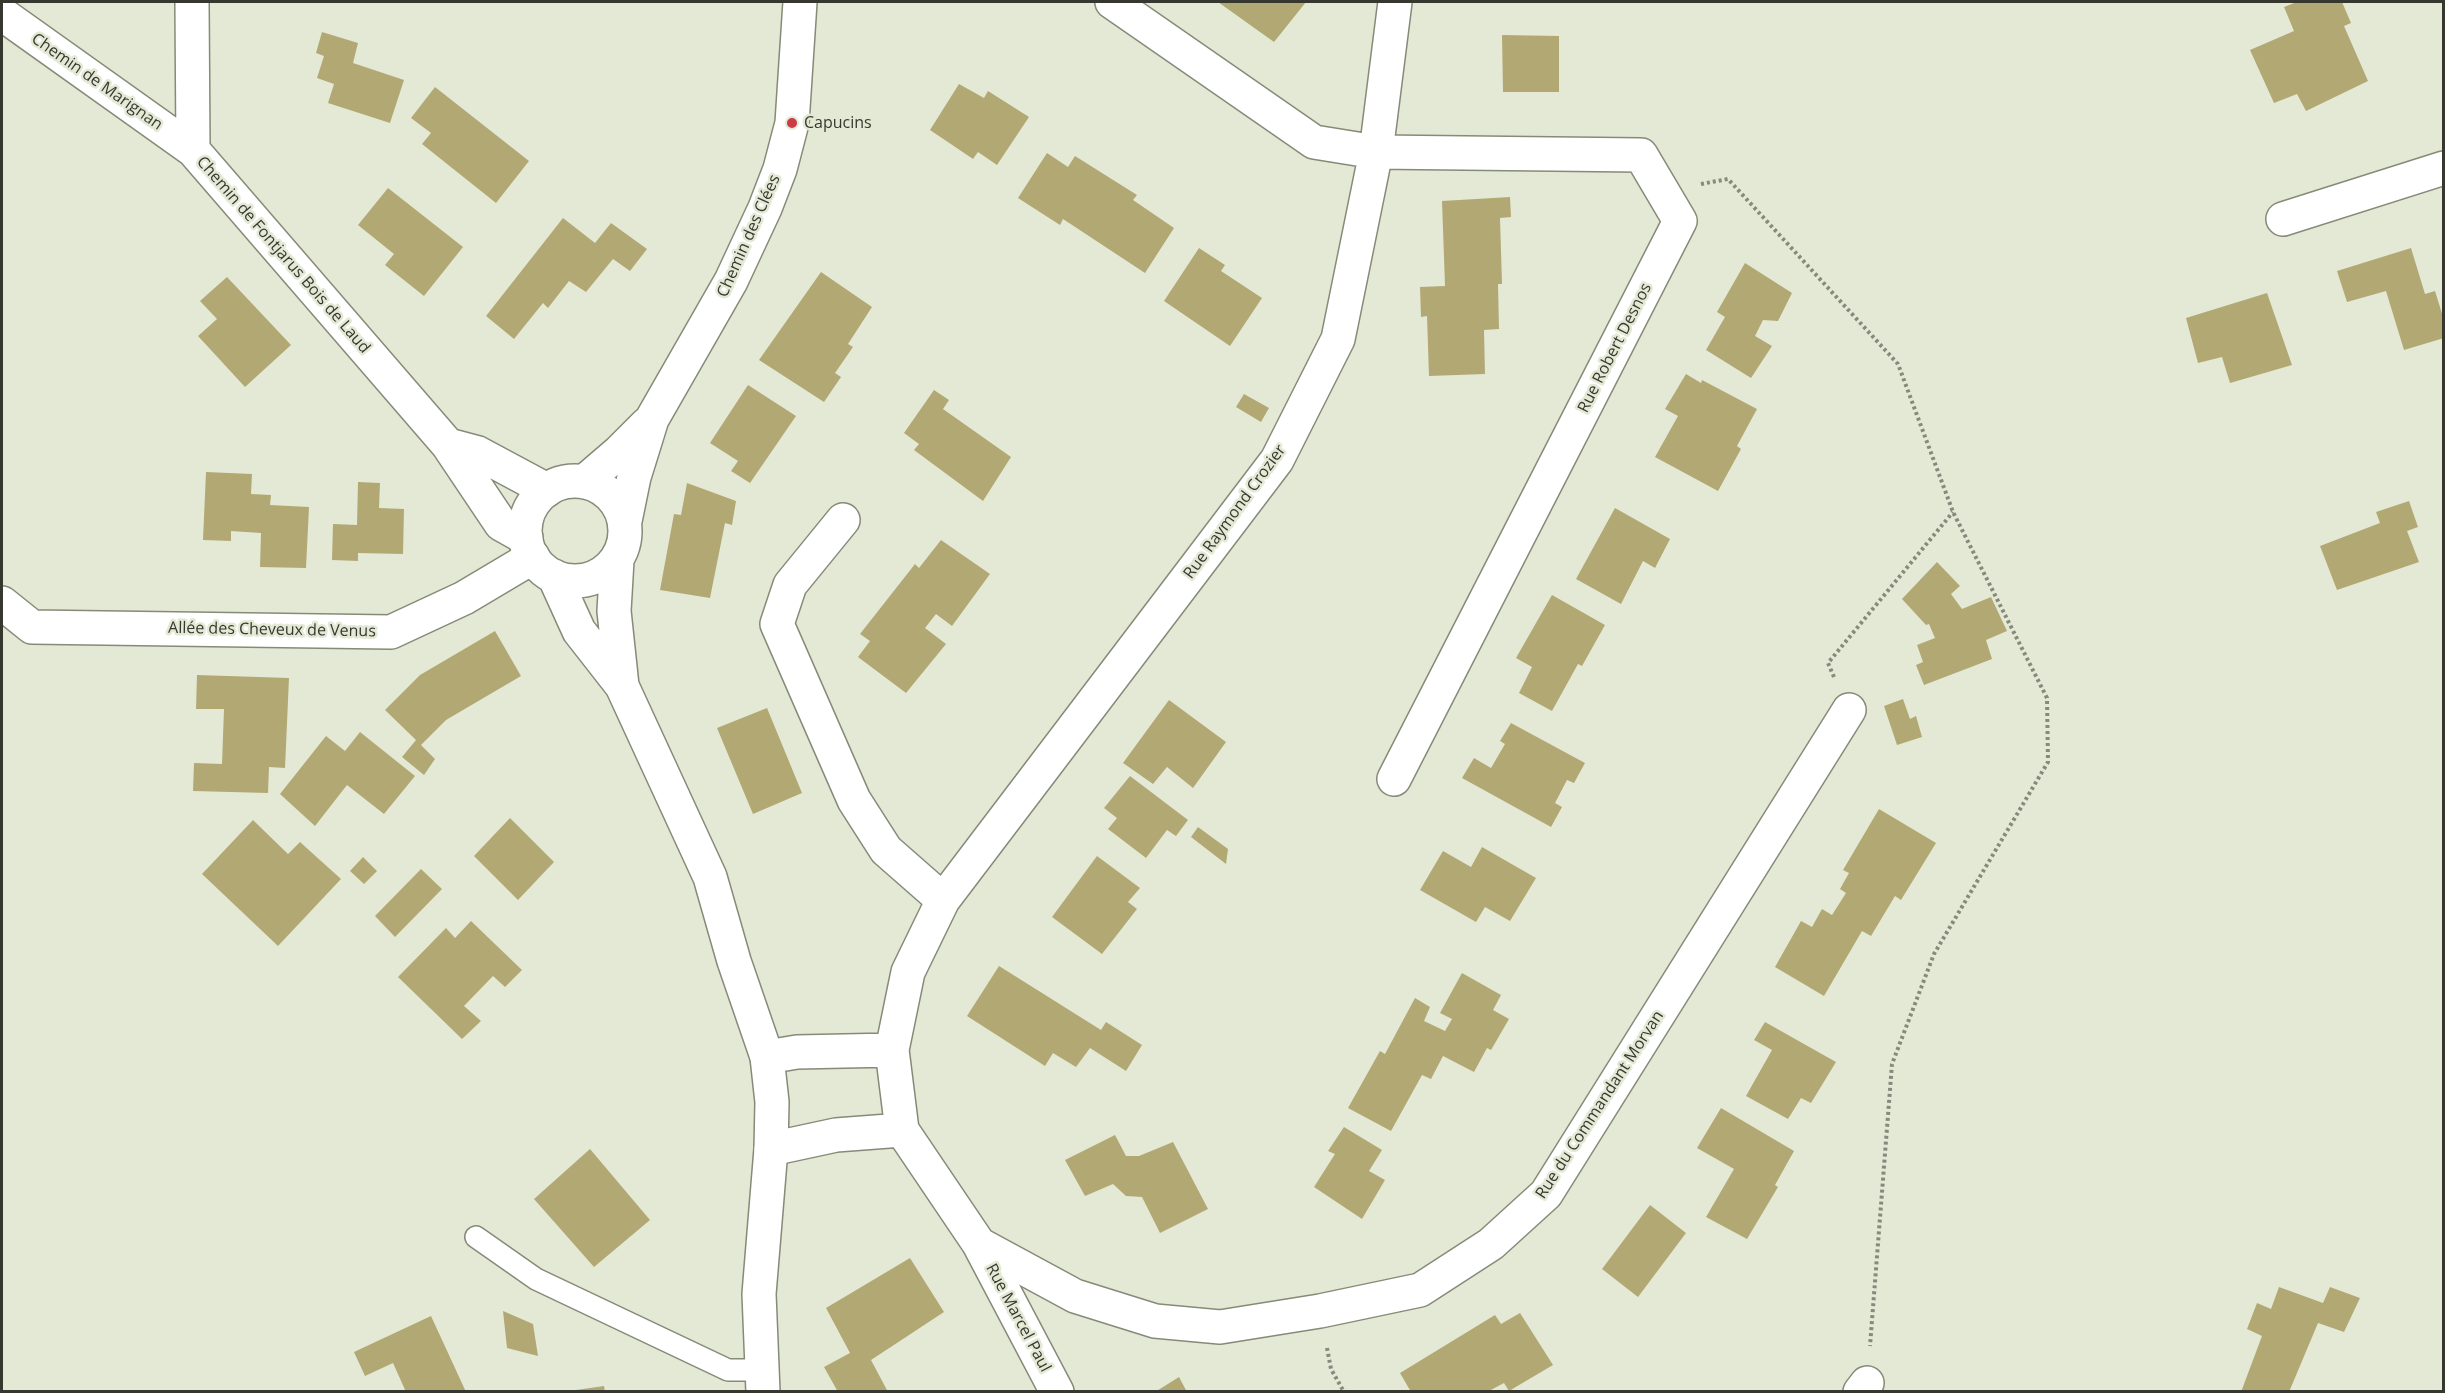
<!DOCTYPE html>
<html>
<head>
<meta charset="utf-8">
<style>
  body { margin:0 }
  #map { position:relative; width:2445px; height:1393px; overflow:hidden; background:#e4e9d5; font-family:"Open Sans",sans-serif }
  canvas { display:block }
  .frame { position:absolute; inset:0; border:3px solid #363830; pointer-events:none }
</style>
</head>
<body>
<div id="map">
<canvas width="2445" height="1393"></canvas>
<div class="frame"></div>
</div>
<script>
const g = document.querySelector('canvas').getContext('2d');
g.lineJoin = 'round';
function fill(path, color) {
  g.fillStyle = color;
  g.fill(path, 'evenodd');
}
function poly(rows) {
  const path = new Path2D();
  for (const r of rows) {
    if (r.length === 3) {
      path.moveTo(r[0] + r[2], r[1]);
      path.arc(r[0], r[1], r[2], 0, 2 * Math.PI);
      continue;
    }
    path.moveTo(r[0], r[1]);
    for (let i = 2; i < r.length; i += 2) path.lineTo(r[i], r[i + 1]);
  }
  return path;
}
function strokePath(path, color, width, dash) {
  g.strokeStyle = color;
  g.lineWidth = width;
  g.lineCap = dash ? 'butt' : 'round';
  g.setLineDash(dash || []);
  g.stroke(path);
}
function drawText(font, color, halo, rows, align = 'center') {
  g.font = font + ' "Open Sans",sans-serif';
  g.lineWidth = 5;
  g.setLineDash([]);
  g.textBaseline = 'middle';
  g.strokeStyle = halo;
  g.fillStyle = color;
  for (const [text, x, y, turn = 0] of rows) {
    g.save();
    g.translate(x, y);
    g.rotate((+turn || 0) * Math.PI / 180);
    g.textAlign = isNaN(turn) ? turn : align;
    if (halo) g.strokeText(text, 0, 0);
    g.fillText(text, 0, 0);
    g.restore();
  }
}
fill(poly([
  [1218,2,1306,2,1274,42],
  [2297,2,2342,2,2351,23,2344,26,2368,81,2306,111,2297,94,2274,103,2250,50,2294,31,2284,7],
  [322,32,358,43,353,63,404,80,390,123,328,103,334,84,317,78,324,56,316,53],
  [1502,35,1559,36,1559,92,1503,92],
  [959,84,984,98,988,91,1029,117,997,165,978,152,973,159,930,130],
  [435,87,529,161,496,203,422,144,431,133,411,118],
  [1047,153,1068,167,1075,156,1137,195,1133,200,1174,228,1145,273,1063,219,1060,225,1018,198],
  [388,188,463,247,424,296,385,265,394,254,358,225],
  [1510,197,1511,217,1500,218,1502,284,1498,284,1499,329,1484,330,1485,374,1429,376,1427,316,1421,317,1420,287,1445,286,1442,201],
  [563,218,595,243,611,223,647,249,630,271,613,259,586,292,569,281,548,308,543,303,514,339,486,316],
  [1199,248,1225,265,1221,271,1262,298,1230,346,1164,301],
  [2411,248,2425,294,2435,291,2444,320,2444,338,2404,350,2386,291,2347,302,2337,271],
  [1745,263,1792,293,1778,321,1763,320,1755,336,1772,346,1751,378,1706,350,1725,317,1717,312],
  [821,272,872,307,848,344,853,347,835,373,841,377,824,402,759,360],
  [227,277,291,345,245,387,198,336,217,319,200,301],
  [2267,293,2292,365,2230,383,2222,357,2198,363,2186,318],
  [1686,374,1701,383,1702,380,1757,409,1737,446,1741,449,1718,491,1655,457,1678,416,1665,409],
  [748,385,796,416,750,483,731,471,738,461,710,443],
  [934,390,949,400,943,409,1011,457,983,501,914,450,919,444,904,433],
  [1244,394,1269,408,1261,422,1236,407],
  [206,472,252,474,251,494,271,495,270,505,309,507,306,568,260,567,261,533,231,531,231,541,203,540],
  [358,482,380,483,379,508,404,509,403,554,358,553,358,561,332,560,333,524,357,525],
  [687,483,736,501,732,525,725,523,710,598,660,590,674,514,681,515],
  [2409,501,2418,527,2407,531,2419,562,2337,590,2320,546,2380,523,2376,512],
  [1615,508,1670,539,1655,568,1643,561,1621,604,1576,579],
  [941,540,990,574,952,626,936,614,925,628,946,644,906,693,858,657,870,641,860,634,915,564,919,568],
  [1937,562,1960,586,1951,594,1962,609,1991,597,2007,631,1986,640,1992,659,1924,685,1916,665,1923,662,1917,645,1935,638,1929,624,1926,625,1902,599],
  [1552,595,1605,625,1582,666,1578,664,1552,711,1519,693,1532,667,1516,658],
  [495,631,521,676,446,720,421,745,435,759,424,775,402,757,416,740,385,710,420,675],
  [197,675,289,678,285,768,269,767,268,793,193,791,194,763,222,764,224,709,196,709],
  [1903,699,1910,719,1916,716,1922,737,1897,745,1884,706],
  [1169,700,1226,742,1193,788,1167,767,1153,784,1123,763],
  [767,708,802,793,753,814,717,728],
  [1511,723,1585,763,1574,783,1567,780,1555,803,1562,807,1551,827,1462,778,1474,758,1491,768,1505,744,1500,741],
  [360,732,415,776,384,814,347,785,315,826,280,794,326,736,345,751],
  [1130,776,1188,820,1176,836,1167,830,1146,858,1108,829,1117,818,1104,808],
  [1879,809,1936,843,1901,900,1895,896,1871,936,1862,931,1824,996,1775,967,1801,921,1812,927,1822,909,1832,915,1846,893,1840,889,1849,873,1843,870],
  [510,818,554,862,518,900,474,856],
  [253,820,288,854,300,842,341,879,278,946,202,874],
  [1198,827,1228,849,1226,864,1191,837],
  [1482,847,1536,878,1510,921,1485,907,1476,922,1420,890,1443,851,1471,867],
  [1097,856,1140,888,1128,902,1137,909,1102,954,1052,917],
  [363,857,377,871,364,884,350,871],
  [421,869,442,889,395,937,375,916],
  [471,921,522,970,505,987,493,976,464,1006,481,1021,462,1039,398,977,446,928,455,938],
  [999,966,1101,1030,1106,1022,1142,1045,1126,1071,1090,1048,1076,1067,1053,1053,1045,1066,967,1016],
  [1462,973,1501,995,1493,1010,1509,1019,1491,1050,1487,1048,1474,1072,1443,1056,1431,1079,1422,1075,1391,1131,1348,1108,1380,1051,1385,1054,1415,998,1430,1007,1424,1021,1445,1031,1452,1019,1440,1013],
  [1765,1022,1836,1062,1811,1103,1801,1098,1788,1119,1746,1096,1772,1050,1754,1040],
  [1721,1108,1794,1151,1775,1185,1778,1187,1747,1239,1706,1217,1734,1169,1697,1148],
  [1344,1127,1382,1150,1369,1171,1385,1180,1362,1219,1314,1187,1335,1154,1328,1151],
  [1115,1135,1126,1156,1139,1156,1173,1142,1208,1209,1160,1233,1142,1197,1126,1196,1113,1184,1085,1196,1065,1160],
  [590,1149,650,1220,594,1267,534,1199],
  [1650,1205,1686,1233,1638,1297,1602,1269],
  [910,1258,944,1312,871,1360,888,1392,838,1392,824,1367,850,1353,826,1308],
  [2279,1287,2323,1303,2330,1287,2360,1298,2344,1332,2318,1323,2289,1392,2241,1392,2262,1336,2247,1329,2257,1303,2271,1309],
  [503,1311,533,1324,538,1356,507,1348],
  [1520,1313,1553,1365,1509,1391,1504,1383,1487,1392,1411,1392,1400,1373,1495,1315,1501,1324],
  [431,1316,466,1392,406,1392,393,1363,365,1376,354,1352],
  [1179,1377,1187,1392,1155,1392],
  [604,1386,605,1392,576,1392,576,1390]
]), '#b2a874');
const lane = poly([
  [476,1237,536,1279,728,1370,762,1370]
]);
const street = poly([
  [192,2,193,150],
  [1112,2,1314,142,1376,152,1641,155,1680,221,1394,779],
  [2,14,193,150,448,445,501,524,526,538],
  [2283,219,2444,168],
  [448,445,478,453,547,490],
  [843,520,790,585,777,624,854,800,886,850,943,900],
  [2,603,32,627,391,632,464,598,533,557],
  [767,1057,797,1052,892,1050],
  [771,1149,836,1135,902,1130],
  [979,1244,1075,1296,1155,1321,1220,1327,1320,1311,1420,1290,1491,1244,1546,1194,1849,710],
  [1057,1392,979,1244,902,1130,892,1050,908,972,943,900,1277,460,1338,339,1376,152,1395,2],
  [1860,1392,1867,1383]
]);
const secondary = poly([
  [575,531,50],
  [584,482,619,452,647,424],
  [625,521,634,477,652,419,731,281,765,208,780,169,792,123,800,2],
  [617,560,614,611,622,686],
  [554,576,579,631,622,686,710,877,734,961,767,1057,772,1102,771,1149,759,1294,763,1392]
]);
strokePath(lane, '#868a78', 24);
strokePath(street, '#868a78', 36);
strokePath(secondary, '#868a78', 36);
strokePath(poly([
  [1701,184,1728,179,1898,364,1953,512,2047,698,2048,762,1934,954,1892,1064,1870,1346],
  [1834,677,1828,663,1953,512],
  [1327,1348,1331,1369,1344,1392]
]), '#868a7c', 4, [3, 3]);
strokePath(lane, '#fff', 21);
strokePath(street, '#fff', 33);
strokePath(secondary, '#fff', 33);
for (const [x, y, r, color] of [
  [792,123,6,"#ca3a47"]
]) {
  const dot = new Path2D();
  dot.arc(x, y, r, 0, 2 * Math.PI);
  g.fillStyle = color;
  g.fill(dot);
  strokePath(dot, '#e4e9d5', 2);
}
drawText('16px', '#363830', '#e4e9d5', [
  ["Chemin de Marignan",97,82,35],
  ["Chemin des Clées",749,236,-66],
  ["Chemin de Fontjarus Bois de Laud",283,255,49],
  ["Rue Robert Desnos",1615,348,-63],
  ["Rue Raymond Crozier",1235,512,-54],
  ["Allée des Cheveux de Venus",272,630,1],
  ["Rue du Commandant Morvan",1600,1105,-57],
  ["Rue Marcel Paul",1018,1318,62]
]);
drawText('16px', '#363830', '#e4e9d5', [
  ["Capucins",804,123]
], 'left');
</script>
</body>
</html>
